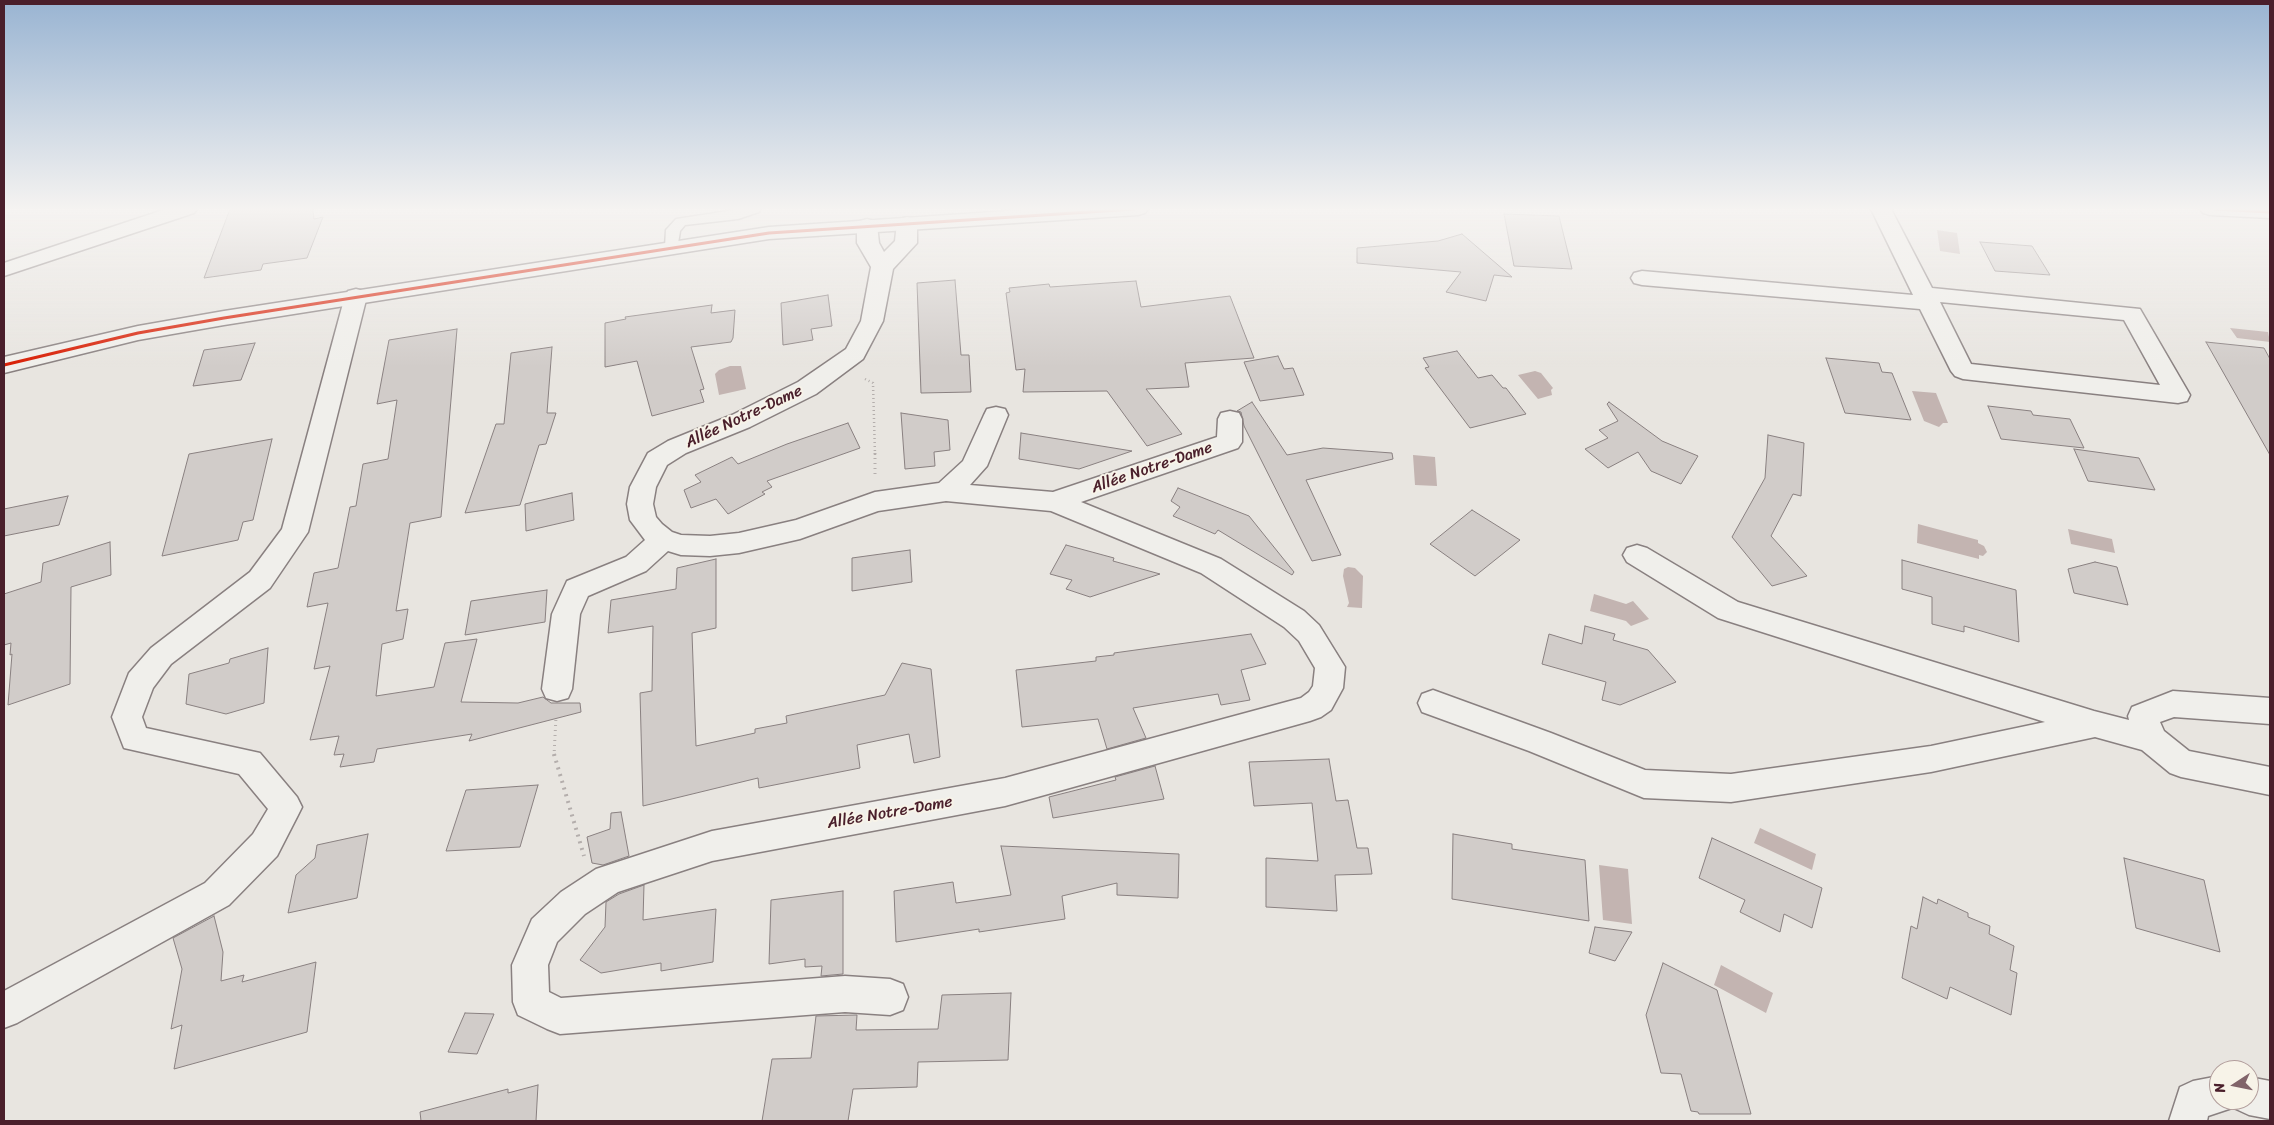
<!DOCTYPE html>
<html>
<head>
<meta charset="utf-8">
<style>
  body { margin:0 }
  #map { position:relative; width:2274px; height:1125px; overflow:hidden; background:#e8e5e0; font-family:Sriracha,sans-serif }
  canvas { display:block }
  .frame { position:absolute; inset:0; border:5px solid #4a1f2b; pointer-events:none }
  .north { position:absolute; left:2209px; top:1060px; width:50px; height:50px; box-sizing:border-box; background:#f7f3e8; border:1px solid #b29e9c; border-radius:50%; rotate:259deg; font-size:14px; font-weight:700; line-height:20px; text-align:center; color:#4a1f2b }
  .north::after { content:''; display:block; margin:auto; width:18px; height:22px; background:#81646a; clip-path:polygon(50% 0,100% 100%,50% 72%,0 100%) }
</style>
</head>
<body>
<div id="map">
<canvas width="2274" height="1125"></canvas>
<div class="frame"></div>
<div class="north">N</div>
</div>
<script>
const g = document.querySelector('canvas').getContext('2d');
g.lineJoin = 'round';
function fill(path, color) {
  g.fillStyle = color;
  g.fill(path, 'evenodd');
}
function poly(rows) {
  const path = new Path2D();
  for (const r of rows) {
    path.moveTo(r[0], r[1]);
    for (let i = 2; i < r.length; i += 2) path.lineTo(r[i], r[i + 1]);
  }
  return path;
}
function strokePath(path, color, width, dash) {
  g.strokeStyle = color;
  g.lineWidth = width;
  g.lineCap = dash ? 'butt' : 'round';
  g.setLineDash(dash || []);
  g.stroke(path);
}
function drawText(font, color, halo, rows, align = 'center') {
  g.font = font + ' Sriracha,sans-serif';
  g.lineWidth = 4;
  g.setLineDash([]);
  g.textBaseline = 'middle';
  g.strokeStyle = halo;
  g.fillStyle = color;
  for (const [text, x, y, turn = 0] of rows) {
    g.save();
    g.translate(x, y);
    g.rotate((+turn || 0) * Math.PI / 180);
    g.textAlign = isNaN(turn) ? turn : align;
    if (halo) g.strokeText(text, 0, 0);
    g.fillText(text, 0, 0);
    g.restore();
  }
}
fill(poly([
  [1937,230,1957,233,1960,254,1940,251],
  [2230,328,2268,332,2270,342,2237,338],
  [730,366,741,366,746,389,719,395,715,374,719,370],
  [1535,371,1541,373,1553,388,1551,390,1552,395,1538,399,1518,375],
  [1912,391,1936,393,1948,423,1943,423,1939,427,1924,421],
  [1413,455,1435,457,1437,486,1415,485],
  [1918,524,1978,540,1978,543,1984,546,1987,552,1983,556,1979,555,1979,559,1917,543],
  [2068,529,2112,539,2115,553,2071,544],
  [1348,567,1355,568,1363,576,1362,608,1347,607,1349,603,1343,576,1344,569],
  [1594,594,1626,604,1633,601,1649,619,1631,626,1626,621,1590,611],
  [1760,828,1816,854,1812,870,1754,843],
  [1599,865,1628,869,1632,924,1603,920],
  [1721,965,1773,993,1766,1013,1714,985]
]), '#c3b4b1');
const building = poly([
  [230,209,313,209,314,219,323,217,307,258,263,264,261,270,204,278,230,209],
  [1504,214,1559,216,1572,269,1514,266,1504,214],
  [1462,234,1512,277,1494,275,1486,301,1446,292,1461,272,1357,263,1357,248,1438,241,1462,234],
  [1980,242,2032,246,2050,275,1995,271,1980,242],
  [955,280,961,355,969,355,971,392,921,393,917,283,955,280],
  [1136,281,1141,307,1230,296,1254,358,1185,363,1189,387,1146,389,1182,434,1147,446,1107,391,1023,392,1025,369,1016,370,1006,293,1010,292,1009,288,1049,284,1050,287,1136,281],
  [828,295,832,326,811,329,813,340,783,345,781,303,828,295],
  [712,305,711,313,735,310,733,338,731,342,691,347,704,389,700,390,704,402,652,416,637,361,605,367,605,323,626,319,625,317,712,305],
  [457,329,441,517,410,523,396,611,408,609,403,639,382,644,376,696,434,687,445,643,477,639,461,702,518,703,543,697,551,703,580,703,581,712,469,741,472,734,377,749,374,762,340,767,344,754,334,755,339,736,310,740,330,666,314,669,328,603,307,607,314,573,338,568,350,507,356,506,363,464,388,459,397,400,377,404,389,340,457,329],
  [2206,342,2264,348,2270,359,2270,455,2206,342],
  [255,343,241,380,193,386,204,350,255,343],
  [552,347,547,413,556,413,546,444,539,445,520,505,465,513,496,424,504,424,511,353,552,347],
  [1457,351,1478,378,1492,375,1503,388,1506,388,1526,414,1470,428,1425,368,1429,367,1423,358,1457,351],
  [1278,356,1284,369,1293,368,1304,395,1260,401,1244,362,1278,356],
  [1826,358,1879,363,1882,372,1892,373,1911,420,1845,413,1826,358],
  [1252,402,1287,455,1323,448,1392,453,1393,459,1306,480,1341,555,1312,561,1244,426,1241,412,1237,411,1252,402],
  [1609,402,1662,441,1698,456,1681,484,1651,471,1638,452,1608,468,1585,449,1608,438,1599,430,1618,421,1607,404,1609,402],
  [1988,406,2031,411,2033,415,2070,419,2084,448,2001,439,1988,406],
  [901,413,948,420,950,450,934,452,935,466,905,469,901,413],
  [848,423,860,448,767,481,772,487,762,492,765,494,728,514,716,499,691,508,684,490,701,482,695,475,732,457,738,464,787,444,848,423],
  [1021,433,1132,451,1079,469,1019,459,1021,433],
  [1768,435,1804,443,1801,496,1793,494,1771,536,1807,576,1772,586,1732,537,1765,478,1768,435],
  [272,439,253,520,243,522,238,540,162,556,189,454,272,439],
  [2074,449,2139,458,2155,490,2088,481,2074,449],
  [1178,488,1249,516,1294,572,1292,575,1218,530,1215,534,1173,516,1180,507,1171,501,1178,488],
  [572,493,574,520,526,531,525,504,572,493],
  [68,496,59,525,4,536,4,509,68,496],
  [1472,510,1520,540,1475,576,1430,544,1472,510],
  [110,542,111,575,71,587,70,684,8,705,12,654,10,655,11,643,4,645,4,594,41,582,43,563,110,542],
  [1066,545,1114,558,1113,561,1160,574,1090,597,1066,589,1072,580,1050,574,1066,545],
  [910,550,912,582,852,591,852,558,910,550],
  [716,559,716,628,692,633,696,746,755,733,755,729,787,723,786,716,885,695,902,663,931,669,940,757,914,763,909,734,857,745,860,768,759,788,758,778,643,806,640,693,652,691,653,626,608,633,611,600,676,589,677,568,716,559],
  [1902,560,2016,590,2019,642,1964,626,1964,632,1932,624,1932,597,1902,589,1902,560],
  [2095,562,2117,567,2128,605,2074,593,2068,569,2095,562],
  [547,590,545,622,465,635,471,601,547,590],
  [1585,626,1615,634,1613,640,1648,650,1676,682,1620,705,1602,700,1606,682,1542,664,1549,634,1582,644,1585,626],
  [1251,634,1266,664,1241,670,1250,700,1221,705,1218,694,1133,708,1146,738,1107,749,1098,719,1022,727,1016,670,1096,661,1096,657,1114,655,1114,653,1251,634],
  [268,648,264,703,226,714,186,704,189,674,229,663,230,659,268,648],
  [1329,759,1336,801,1348,800,1357,848,1368,848,1372,874,1335,875,1337,911,1266,907,1266,858,1318,861,1312,803,1254,806,1249,762,1329,759],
  [1155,766,1164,799,1053,818,1049,797,1116,780,1115,777,1155,766],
  [538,785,520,847,446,851,466,790,538,785],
  [621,812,629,856,603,865,592,863,587,837,610,829,611,813,621,812],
  [368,834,357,898,288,913,296,875,315,858,317,845,368,834],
  [1453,834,1512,844,1512,849,1585,860,1589,921,1452,899,1453,834],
  [1712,838,1822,888,1812,928,1784,914,1780,932,1740,912,1745,900,1699,878,1712,838],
  [1001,846,1179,854,1178,898,1117,895,1117,883,1062,896,1065,919,979,932,979,929,896,942,894,891,953,882,956,903,1011,895,1001,846],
  [2124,858,2204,880,2220,952,2136,928,2124,858],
  [644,885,643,920,716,909,713,962,661,971,661,963,601,973,580,960,605,927,606,902,619,894,644,885],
  [843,891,843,974,821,976,822,966,805,967,805,959,769,964,771,900,843,891],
  [1923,897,1937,904,1938,899,1968,913,1968,917,1990,926,1989,934,2014,946,2010,970,2017,973,2011,1015,1950,987,1947,999,1902,978,1911,926,1917,929,1923,897],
  [214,916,223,952,221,981,244,975,242,982,316,962,307,1032,174,1069,182,1025,171,1029,182,969,173,938,214,916],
  [1595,927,1632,932,1615,961,1589,953,1595,927],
  [1663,963,1717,990,1751,1114,1699,1114,1698,1112,1691,1111,1681,1074,1661,1073,1646,1015,1663,963],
  [1011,993,1008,1060,918,1062,917,1087,853,1089,848,1121,762,1121,772,1059,811,1058,816,1016,857,1015,856,1030,938,1029,942,995,1011,993],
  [465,1013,494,1014,477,1054,448,1052,465,1013],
  [538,1085,536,1121,421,1121,420,1112,508,1089,508,1093,538,1085]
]);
fill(building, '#d1ccc9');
strokePath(building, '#898080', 1);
const service = poly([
  [741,209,760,209,759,212,738,219,685,225,680,231,677,250,672,251,665,247,666,230,676,219,741,209]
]);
const minor = poly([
  [166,209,197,209,194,213,4,276,4,263,166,209],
  [1871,209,1891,209,1932,288,2140,309,2190,395,2187,401,2178,403,1963,379,1955,376,1951,371,1920,309,1642,285,1634,283,1631,278,1634,273,1642,271,1913,295,1871,209],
  [1940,302,2124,320,2160,385,1971,364,1940,302],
  [907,217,914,219,917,223,917,243,893,269,883,321,863,359,816,394,750,427,686,453,667,465,656,487,653,504,656,517,662,524,672,532,681,535,710,536,739,533,796,520,875,492,939,483,963,461,984,415,987,409,996,407,1005,409,1008,415,987,466,970,485,1053,492,1217,437,1218,419,1221,413,1230,411,1239,413,1242,419,1242,442,1238,448,1081,502,1221,559,1304,611,1319,625,1345,667,1343,688,1331,710,1321,717,1310,721,1005,806,712,861,618,892,585,914,557,942,548,965,549,992,561,998,845,976,890,979,903,984,908,997,903,1010,890,1015,845,1012,560,1034,547,1029,518,1015,513,1002,512,965,532,919,561,892,596,869,712,831,1005,778,1301,698,1309,692,1313,686,1315,668,1299,641,1284,627,1201,573,1051,511,946,501,878,511,800,539,739,553,710,556,681,555,668,551,646,571,588,596,580,614,572,689,568,698,557,701,546,698,542,689,552,614,567,581,626,557,645,540,630,520,627,504,630,487,648,453,668,441,732,415,798,382,846,349,861,321,871,267,857,243,857,225,860,221,867,219,874,221,877,225,879,243,884,252,895,241,897,223,900,219,907,217],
  [356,289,364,291,367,296,308,532,270,588,171,664,153,688,142,717,146,728,260,753,297,797,302,807,297,817,277,856,229,905,17,1023,4,1028,4,991,205,883,253,834,268,809,239,774,124,748,112,717,129,673,151,648,250,572,282,529,345,296,348,291,356,289],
  [1637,545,1647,548,1738,602,2094,711,2129,720,2128,716,2132,707,2173,691,2270,698,2270,724,2174,717,2160,722,2164,731,2189,751,2270,767,2270,795,2181,777,2170,773,2142,750,2095,737,1931,772,1731,802,1644,798,1529,751,1422,712,1418,703,1422,694,1433,690,1551,733,1645,770,1731,774,1931,746,2045,722,1718,618,1627,562,1623,555,1627,548,1637,545],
  [2219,1076,2219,1100,2249,1100,2249,1077,2270,1081,2270,1119,2249,1115,2236,1109,2234,1105,2232,1108,2208,1116,2207,1121,2169,1121,2180,1087,2193,1081,2219,1076]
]);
const primary = poly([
  [1038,209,1148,209,1145,213,1138,215,769,239,224,325,138,340,4,373,4,357,138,326,224,311,769,227,1038,209],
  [2200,209,2270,209,2270,218,2210,215,2203,213,2200,209]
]);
strokePath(service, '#898080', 3);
strokePath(minor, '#898080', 3);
strokePath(primary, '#898080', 3);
strokePath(poly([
  [865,379,873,383,875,455]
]), '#b4aeac', 2.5, [1, 3]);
strokePath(poly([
  [875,453,875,475],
  [554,756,556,717]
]), '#b4aeac', 3, [1, 4]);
strokePath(poly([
  [554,754,584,856]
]), '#b4aeac', 4, [2, 5]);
fill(service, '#f0efeb');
fill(minor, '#f0efeb');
fill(primary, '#f0efeb');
strokePath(poly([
  [2215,209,2270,212],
  [4,365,138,333,224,318,769,233,1134,209]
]), '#d81e04', 3);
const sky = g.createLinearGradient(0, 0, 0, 367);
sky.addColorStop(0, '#99b4d2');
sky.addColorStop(0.57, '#f5f3f1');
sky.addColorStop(1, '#f5f3f100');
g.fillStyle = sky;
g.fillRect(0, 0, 2274, 367);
drawText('16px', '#4a1f2b', '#f7f3e8', [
  ["Allée Notre-Dame",744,417,-25],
  ["Allée Notre-Dame",1152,468,-19],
  ["Allée Notre-Dame",890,813,-10]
]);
</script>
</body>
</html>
